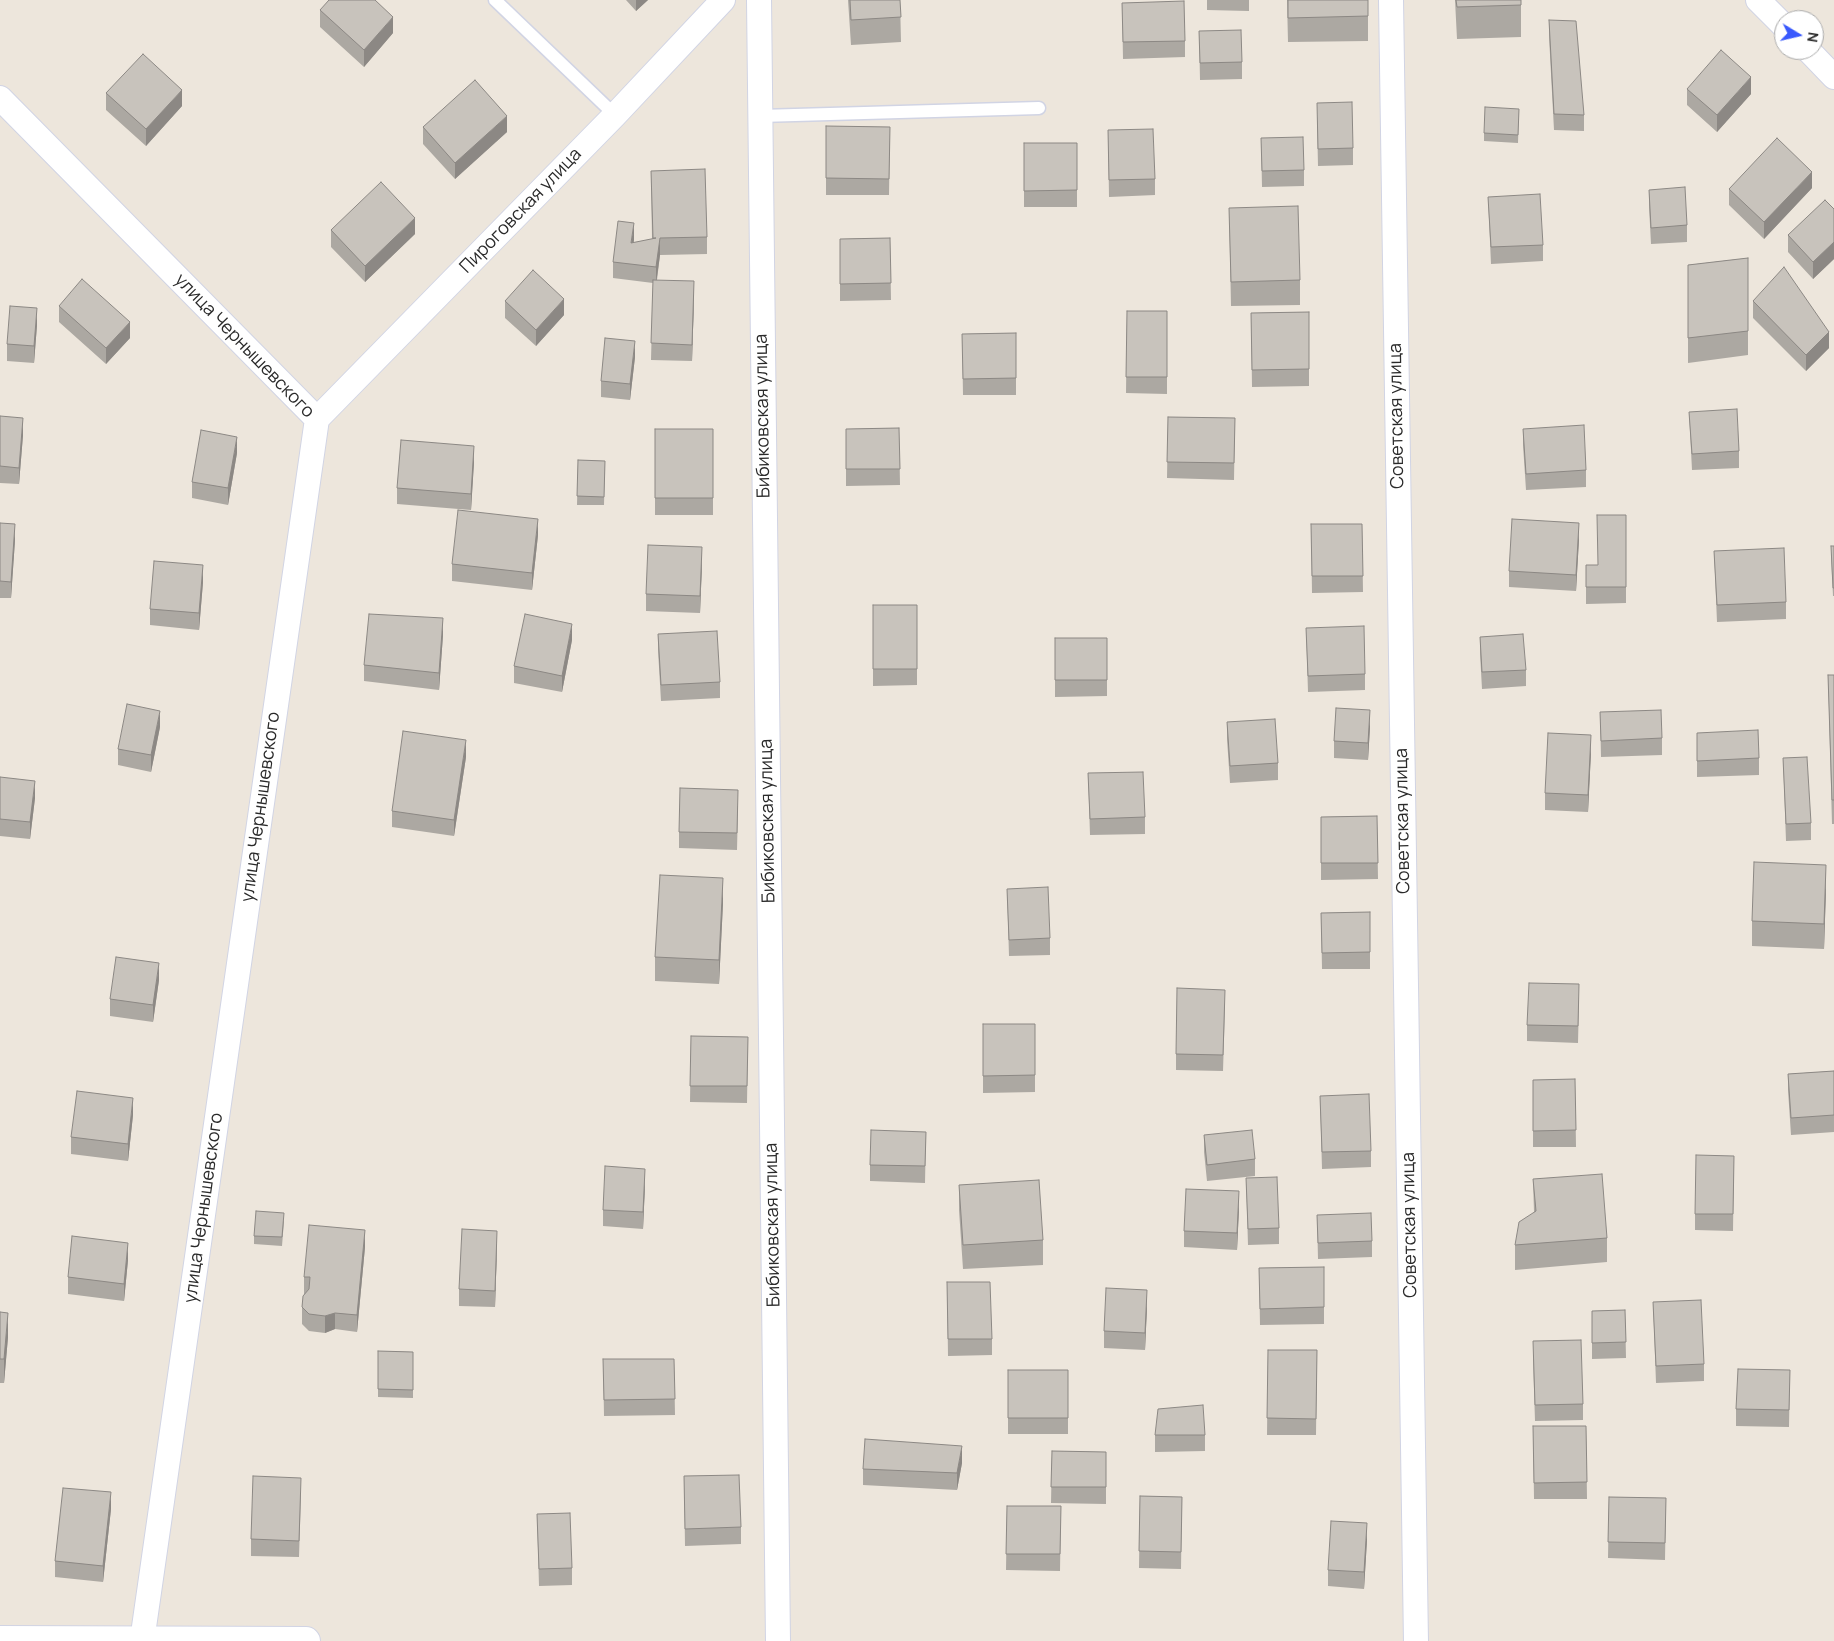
<!DOCTYPE html>
<html>
<head>
<meta charset="utf-8">
<style>
  body { margin:0 }
  #map { position:relative; width:1834px; height:1641px; overflow:hidden; background:#ede6dc; font-family:Manrope,sans-serif }
  canvas { display:block }
  .north { position:absolute; left:1774px; top:10px; width:50px; height:50px; box-sizing:border-box; background:#fff; border:1px solid #aaa; border-radius:50%; rotate:99deg; font-size:14px; font-weight:700; line-height:20px; text-align:center; color:#2a2a2a }
  .north::after { content:''; display:block; margin:auto; width:18px; height:22px; background:#3959fd; clip-path:polygon(50% 0,100% 100%,50% 72%,0 100%) }
</style>
</head>
<body>
<div id="map">
<canvas width="1834" height="1641"></canvas>
<div class="north">N</div>
</div>
<script>
const g = document.querySelector('canvas').getContext('2d');
g.lineJoin = 'round';
function poly(rows) {
  const path = new Path2D();
  for (const r of rows) {
    path.moveTo(r[0], r[1]);
    for (let i = 2; i < r.length; i += 2) path.lineTo(r[i], r[i + 1]);
  }
  return path;
}
function strokePath(path, color, width, dash) {
  g.strokeStyle = color;
  g.lineWidth = width;
  g.lineCap = dash ? 'butt' : 'round';
  g.setLineDash(dash || []);
  g.stroke(path);
}
function fill(path, color) {
  g.fillStyle = color;
  g.fill(path, 'evenodd');
}
function drawText(font, color, halo, rows, align = 'center') {
  g.font = font + ' Manrope,sans-serif';
  g.lineWidth = 4;
  g.setLineDash([]);
  g.textBaseline = 'middle';
  g.strokeStyle = halo;
  g.fillStyle = color;
  for (const [text, x, y, turn = 0] of rows) {
    g.save();
    g.translate(x, y);
    g.rotate((+turn || 0) * Math.PI / 180);
    g.textAlign = isNaN(turn) ? turn : align;
    if (halo) g.strokeText(text, 0, 0);
    g.fillText(text, 0, 0);
    g.restore();
  }
}
const lane = poly([
  [495,0,615,115],
  [760,116,1039,108]
]);
const street = poly([
  [759,0,778,1641],
  [1391,0,1416,1641],
  [1758,0,1784,26],
  [1808,50,1834,77],
  [0,98,317,419,142,1641],
  [317,419,615,115,723,0]
]);
const secondary = poly([
  [0,1640,306,1641]
]);
strokePath(lane, '#d1d4e4', 15);
strokePath(street, '#d1d4e4', 26);
strokePath(secondary, '#d1d4e4', 30);
strokePath(lane, '#fff', 12);
strokePath(street, '#fff', 24);
strokePath(secondary, '#fff', 28);
fill(poly([
  [626,0,648,0,636,11],
  [848,0,900,0,901,42,851,45],
  [1207,0,1249,0,1249,11,1207,10],
  [1287,0,1368,0,1368,41,1288,42],
  [1455,0,1521,0,1521,37,1457,39],
  [1122,3,1185,41,1185,57,1123,59],
  [320,10,393,33,364,67,320,27],
  [1549,20,1584,115,1584,131,1554,130,1549,36],
  [1199,31,1242,62,1242,79,1200,80],
  [1687,89,1751,94,1717,132,1687,105],
  [106,93,182,106,146,146,106,110],
  [1519,109,1518,143,1484,141,1484,133],
  [1317,120,1353,148,1353,165,1318,166],
  [826,126,890,127,889,195,826,195],
  [423,127,507,132,455,179,423,144],
  [1108,130,1155,179,1155,195,1109,197],
  [1261,138,1304,170,1304,186,1262,187],
  [1024,143,1077,143,1077,207,1024,207],
  [651,171,707,237,707,254,660,255,657,280,694,298,692,361,651,360,653,283,613,278,613,262,634,240,633,243,652,239],
  [1812,188,1764,239,1729,205,1729,189],
  [1649,190,1687,225,1687,242,1651,244,1649,206],
  [1488,197,1543,245,1543,261,1491,264],
  [1229,208,1300,280,1300,305,1231,306],
  [1834,209,1834,259,1813,279,1788,252,1788,235],
  [331,230,415,234,365,282,331,247],
  [890,238,891,300,840,301,840,239],
  [1748,258,1748,355,1688,363,1688,265],
  [505,301,564,315,536,346,505,318],
  [1753,301,1829,348,1806,371,1753,318],
  [59,306,130,338,106,364,59,322],
  [1127,311,1167,311,1167,394,1126,393],
  [1309,312,1309,386,1252,387,1251,313],
  [37,325,34,363,7,361,7,344],
  [1016,333,1016,395,963,395,962,334],
  [635,357,630,400,601,397,601,381],
  [1689,412,1739,451,1739,468,1692,470],
  [0,416,23,435,19,484,0,483],
  [1168,417,1235,418,1234,480,1167,478],
  [899,428,900,485,846,486,846,429],
  [655,429,713,429,713,515,655,515],
  [1523,429,1586,470,1586,487,1526,490,1523,445],
  [237,453,228,505,192,498,192,482],
  [578,460,605,461,604,505,577,505],
  [474,462,471,510,397,504,397,488],
  [1626,515,1626,603,1586,604,1586,565,1598,565],
  [0,523,15,540,11,598,0,598],
  [1311,524,1362,524,1363,592,1312,593],
  [538,535,532,590,452,581,452,564],
  [1579,539,1576,591,1509,587,1509,571],
  [1834,546,1834,596,1833,596,1831,555],
  [1714,551,1786,602,1786,619,1717,622],
  [702,564,700,613,646,611,646,594],
  [203,582,199,630,150,625,150,609],
  [873,605,917,605,917,685,873,686],
  [1306,628,1365,674,1365,690,1308,692],
  [658,634,720,682,720,698,661,701,658,650],
  [443,635,439,690,364,681,364,665],
  [1480,637,1526,670,1526,686,1482,689,1480,653],
  [1055,638,1107,638,1107,696,1055,697],
  [572,640,562,692,514,683,514,666],
  [1828,675,1834,675,1834,824,1832,824],
  [1600,712,1662,738,1662,755,1601,757],
  [1227,722,1278,763,1278,780,1230,783,1227,739],
  [160,727,151,772,118,765,118,749],
  [1370,727,1368,760,1334,758,1334,741],
  [1697,733,1759,758,1759,775,1697,777],
  [1591,752,1588,812,1545,810,1545,793],
  [466,757,454,836,392,827,392,811],
  [1783,758,1811,823,1811,840,1786,841],
  [1088,773,1145,817,1145,834,1090,835],
  [0,777,35,798,30,839,0,836],
  [738,806,737,850,679,848,679,832],
  [1377,816,1378,879,1321,880,1321,817],
  [1007,889,1050,938,1050,955,1009,956],
  [1826,889,1824,949,1752,946,1752,921],
  [723,903,719,984,655,981,655,957],
  [1370,912,1370,969,1322,969,1321,913],
  [159,980,153,1022,110,1016,110,999],
  [1579,1000,1578,1043,1527,1041,1527,1025],
  [1225,1006,1223,1071,1176,1070,1176,1054],
  [983,1024,1035,1024,1035,1092,983,1093],
  [691,1036,748,1037,747,1103,690,1102],
  [1834,1071,1834,1132,1791,1135,1788,1090,1788,1074],
  [1575,1079,1576,1147,1533,1147,1533,1080],
  [1320,1096,1371,1151,1371,1167,1322,1169],
  [133,1115,128,1161,71,1154,71,1137],
  [926,1132,925,1183,870,1181,870,1165],
  [1204,1135,1255,1159,1255,1176,1207,1181,1204,1152],
  [1734,1156,1733,1231,1695,1230,1695,1214],
  [1246,1178,1279,1228,1279,1244,1248,1245],
  [1533,1179,1607,1238,1607,1262,1515,1270,1515,1245,1534,1212],
  [645,1185,643,1229,603,1226,603,1210],
  [959,1185,1043,1240,1043,1265,963,1269,959,1210],
  [1239,1208,1237,1250,1184,1247,1184,1231],
  [1317,1215,1372,1241,1372,1257,1318,1259],
  [284,1221,282,1246,254,1244,254,1236],
  [365,1247,357,1332,335,1329,325,1333,309,1331,302,1324,302,1307,304,1294,304,1277],
  [497,1247,495,1307,459,1306,459,1289],
  [128,1260,124,1301,68,1294,68,1277],
  [1324,1267,1324,1324,1260,1325,1259,1268],
  [947,1282,992,1339,992,1355,948,1356],
  [1653,1302,1704,1364,1704,1381,1656,1383],
  [1147,1307,1145,1350,1104,1348,1104,1331],
  [1625,1310,1626,1358,1592,1359,1592,1311],
  [0,1312,8,1337,4,1383,0,1383],
  [1268,1350,1317,1350,1316,1435,1267,1435],
  [378,1351,413,1352,413,1398,378,1397],
  [1533,1358,1583,1404,1583,1420,1535,1421],
  [603,1359,674,1359,675,1415,604,1416],
  [1008,1370,1068,1370,1068,1434,1008,1434],
  [1790,1370,1789,1427,1736,1426,1736,1409],
  [1533,1426,1586,1426,1587,1499,1534,1499],
  [1155,1435,1205,1435,1205,1451,1155,1452],
  [1052,1451,1106,1452,1106,1504,1051,1503],
  [962,1463,957,1490,863,1485,863,1469],
  [684,1476,741,1527,741,1544,685,1546],
  [301,1494,299,1557,251,1556,251,1539],
  [1140,1496,1182,1497,1181,1569,1139,1568],
  [1609,1497,1666,1498,1665,1560,1608,1558],
  [1007,1506,1061,1506,1060,1571,1006,1570],
  [111,1509,103,1582,55,1577,55,1561],
  [537,1514,572,1568,572,1585,539,1586],
  [1367,1540,1364,1589,1328,1586,1328,1570]
]), '#aca8a2');
fill(poly([
  [636,0,648,0,636,11],
  [393,17,393,33,364,67,364,50],
  [1751,77,1751,94,1717,132,1717,115],
  [182,90,182,106,146,146,146,129],
  [507,116,507,132,455,179,455,163],
  [1812,172,1812,188,1764,239,1764,222],
  [415,218,415,234,365,282,365,266],
  [634,223,634,240,631,260,631,243],
  [660,238,660,255,656,284,656,267],
  [1834,242,1834,259,1813,279,1813,262],
  [694,281,694,298,692,361,692,345],
  [564,299,564,315,536,346,536,330],
  [37,308,37,325,34,363,34,346],
  [130,322,130,338,106,364,106,348],
  [1829,332,1829,348,1806,371,1806,355],
  [635,341,635,357,630,400,630,384],
  [23,418,23,435,19,484,19,468],
  [237,437,237,453,228,505,228,488],
  [474,446,474,462,471,510,471,494],
  [538,519,538,535,532,590,532,573],
  [1579,523,1579,539,1576,591,1576,575],
  [15,524,15,540,11,598,11,582],
  [702,547,702,564,700,613,700,596],
  [203,565,203,582,199,630,199,613],
  [443,618,443,635,439,690,439,673],
  [572,624,572,640,562,692,562,676],
  [1370,710,1370,727,1368,760,1368,743],
  [160,711,160,727,151,772,151,755],
  [1591,735,1591,752,1588,812,1588,795],
  [466,740,466,757,454,836,454,820],
  [35,781,35,798,30,839,30,822],
  [1826,865,1826,889,1824,949,1824,924],
  [723,878,723,903,719,984,719,960],
  [159,963,159,980,153,1022,153,1005],
  [133,1098,133,1115,128,1161,128,1144],
  [645,1169,645,1185,643,1229,643,1212],
  [1239,1191,1239,1208,1237,1250,1237,1233],
  [365,1230,365,1247,357,1332,357,1315],
  [497,1231,497,1247,495,1307,495,1291],
  [128,1243,128,1260,124,1301,124,1284],
  [1147,1290,1147,1307,1145,1350,1145,1333],
  [8,1313,8,1337,4,1383,4,1359],
  [335,1313,335,1329,325,1333,325,1316],
  [962,1446,962,1463,957,1490,957,1473],
  [111,1492,111,1509,103,1582,103,1566],
  [1367,1523,1367,1540,1364,1589,1364,1572]
]), '#8c8884');
const building = poly([
  [329,0,375,0,393,17,364,50,320,10,329,0],
  [850,0,900,0,901,17,851,20,850,0],
  [1288,0,1368,0,1368,16,1288,18,1288,0],
  [1456,0,1521,0,1521,5,1457,7,1456,0],
  [1184,1,1185,41,1123,42,1122,3,1184,1],
  [1549,20,1576,21,1584,115,1554,114,1549,20],
  [1241,30,1242,62,1200,63,1199,31,1241,30],
  [1721,50,1751,77,1717,115,1687,89,1721,50],
  [143,54,182,90,146,129,106,93,143,54],
  [475,80,507,116,455,163,423,127,475,80],
  [1352,102,1353,148,1318,149,1317,103,1352,102],
  [1485,107,1519,109,1518,135,1484,133,1485,107],
  [826,126,890,127,889,179,826,178,826,126],
  [1153,129,1155,179,1109,180,1108,130,1153,129],
  [1303,137,1304,170,1262,171,1261,138,1303,137],
  [1777,138,1812,172,1764,222,1729,189,1777,138],
  [1024,143,1077,143,1077,190,1024,191,1024,143],
  [705,169,707,237,660,238,656,267,613,262,618,221,634,223,631,243,656,238,653,238,651,171,705,169],
  [381,182,415,218,365,266,331,230,381,182],
  [1685,187,1687,225,1651,228,1649,190,1685,187],
  [1540,194,1543,245,1491,247,1488,197,1540,194],
  [1825,200,1834,209,1834,242,1813,262,1788,235,1825,200],
  [1298,206,1300,280,1231,282,1229,208,1298,206],
  [890,238,891,283,840,284,840,239,890,238],
  [1748,258,1748,331,1688,338,1688,265,1748,258],
  [1784,267,1829,332,1806,355,1753,301,1784,267],
  [533,270,564,299,536,330,505,301,533,270],
  [82,279,130,322,106,348,59,306,82,279],
  [653,280,694,281,692,345,651,343,653,280],
  [10,306,37,308,34,346,7,344,10,306],
  [1127,311,1167,311,1167,377,1126,377,1127,311],
  [1309,312,1309,369,1252,370,1251,313,1309,312],
  [1016,333,1016,378,963,379,962,334,1016,333],
  [605,338,635,341,630,384,601,381,605,338],
  [1737,409,1739,451,1692,454,1689,412,1737,409],
  [0,416,23,418,19,468,0,466,0,416],
  [1168,417,1235,418,1234,463,1167,462,1168,417],
  [1584,425,1586,470,1526,474,1523,429,1584,425],
  [899,428,900,469,846,469,846,429,899,428],
  [655,429,713,429,713,498,655,498,655,429],
  [201,430,237,437,228,488,192,482,201,430],
  [401,440,474,446,471,494,397,488,401,440],
  [578,460,605,461,604,497,577,496,578,460],
  [458,510,538,519,532,573,452,564,458,510],
  [1597,515,1626,515,1626,587,1586,587,1586,565,1598,565,1597,515],
  [1512,519,1579,523,1576,575,1509,571,1512,519],
  [0,523,15,524,11,582,0,581,0,523],
  [1311,524,1362,524,1363,576,1312,576,1311,524],
  [648,545,702,547,700,596,646,594,648,545],
  [1831,546,1834,546,1834,588,1833,588,1831,546],
  [1784,548,1786,602,1717,605,1714,551,1784,548],
  [154,561,203,565,199,613,150,609,154,561],
  [873,605,917,605,917,669,873,669,873,605],
  [369,614,443,618,439,673,364,665,369,614],
  [525,614,572,624,562,676,514,666,525,614],
  [1364,626,1365,674,1308,676,1306,628,1364,626],
  [717,631,720,682,661,685,658,634,717,631],
  [1523,634,1526,670,1482,672,1480,637,1523,634],
  [1055,638,1107,638,1107,680,1055,680,1055,638],
  [1828,675,1834,675,1834,800,1832,800,1828,675],
  [127,704,160,711,151,755,118,749,127,704],
  [1336,708,1370,710,1368,743,1334,741,1336,708],
  [1661,710,1662,738,1601,741,1600,712,1661,710],
  [1275,719,1278,763,1230,766,1227,722,1275,719],
  [1758,730,1759,758,1697,761,1697,733,1758,730],
  [403,731,466,740,454,820,392,811,403,731],
  [1548,733,1591,735,1588,795,1545,793,1548,733],
  [1807,757,1811,823,1786,824,1783,758,1807,757],
  [1143,772,1145,817,1090,819,1088,773,1143,772],
  [0,777,35,781,30,822,0,819,0,777],
  [680,788,738,790,737,833,679,832,680,788],
  [1377,816,1378,863,1321,863,1321,817,1377,816],
  [1754,862,1826,865,1824,924,1752,921,1754,862],
  [660,875,723,878,719,960,655,957,660,875],
  [1048,887,1050,938,1009,940,1007,889,1048,887],
  [1370,912,1370,952,1322,953,1321,913,1370,912],
  [116,957,159,963,153,1005,110,999,116,957],
  [1529,983,1579,984,1578,1026,1527,1025,1529,983],
  [1177,988,1225,990,1223,1055,1176,1054,1177,988],
  [983,1024,1035,1024,1035,1075,983,1076,983,1024],
  [691,1036,748,1037,747,1086,690,1086,691,1036],
  [1834,1071,1834,1115,1791,1118,1788,1074,1834,1071],
  [1575,1079,1576,1130,1533,1131,1533,1080,1575,1079],
  [77,1091,133,1098,128,1144,71,1137,77,1091],
  [1369,1094,1371,1151,1322,1152,1320,1096,1369,1094],
  [871,1130,926,1132,925,1166,870,1165,871,1130],
  [1252,1130,1255,1159,1207,1165,1204,1135,1252,1130],
  [1696,1155,1734,1156,1733,1214,1695,1214,1696,1155],
  [605,1166,645,1169,643,1212,603,1210,605,1166],
  [1602,1174,1607,1238,1515,1245,1519,1222,1536,1211,1533,1179,1602,1174],
  [1277,1177,1279,1228,1248,1229,1246,1178,1277,1177],
  [1039,1180,1043,1240,963,1245,959,1185,1039,1180],
  [1186,1189,1239,1191,1237,1233,1184,1231,1186,1189],
  [256,1211,284,1213,282,1237,254,1236,256,1211],
  [1371,1213,1372,1241,1318,1243,1317,1215,1371,1213],
  [309,1225,365,1230,357,1315,335,1313,325,1316,309,1314,302,1307,303,1296,309,1289,310,1277,304,1277,309,1225],
  [462,1229,497,1231,495,1291,459,1289,462,1229],
  [72,1236,128,1243,124,1284,68,1277,72,1236],
  [1324,1267,1324,1307,1260,1309,1259,1268,1324,1267],
  [947,1282,990,1282,992,1339,948,1339,947,1282],
  [1106,1288,1147,1290,1145,1333,1104,1331,1106,1288],
  [1701,1300,1704,1364,1656,1366,1653,1302,1701,1300],
  [1625,1310,1626,1342,1592,1343,1592,1311,1625,1310],
  [0,1312,8,1313,4,1359,0,1359,0,1312],
  [1581,1340,1583,1404,1535,1405,1533,1341,1581,1340],
  [1268,1350,1317,1350,1316,1419,1267,1418,1268,1350],
  [378,1351,413,1352,413,1390,378,1389,378,1351],
  [603,1359,674,1359,675,1399,604,1400,603,1359],
  [1738,1369,1790,1370,1789,1410,1736,1409,1738,1369],
  [1008,1370,1068,1370,1068,1418,1008,1418,1008,1370],
  [1203,1405,1205,1435,1155,1435,1158,1409,1203,1405],
  [1533,1426,1586,1426,1587,1482,1534,1483,1533,1426],
  [865,1439,962,1446,957,1473,863,1469,865,1439],
  [1052,1451,1106,1452,1106,1487,1051,1487,1052,1451],
  [739,1475,741,1527,685,1529,684,1476,739,1475],
  [253,1476,301,1478,299,1541,251,1539,253,1476],
  [63,1488,111,1492,103,1566,55,1561,63,1488],
  [1140,1496,1182,1497,1181,1552,1139,1551,1140,1496],
  [1609,1497,1666,1498,1665,1543,1608,1542,1609,1497],
  [1007,1506,1061,1506,1060,1554,1006,1554,1007,1506],
  [570,1513,572,1568,539,1569,537,1514,570,1513],
  [1331,1521,1367,1523,1364,1572,1328,1570,1331,1521]
]);
fill(building, '#c8c3bc');
strokePath(building, '#8c8884', 1);
drawText('18px', '#2a2a2a', '#fff', [
  ["Пироговская улица",521,211,-46],
  ["улица Чернышевского",244,346,46],
  ["Бибиковская улица",763,416,-91],
  ["Советская улица",1397,416,-91],
  ["улица Чернышевского",261,807,-82],
  ["Бибиковская улица",768,821,-91],
  ["Советская улица",1403,821,-91],
  ["улица Чернышевского",204,1208,-82],
  ["Бибиковская улица",773,1225,-91],
  ["Советская улица",1410,1225,-91]
]);
</script>
</body>
</html>
